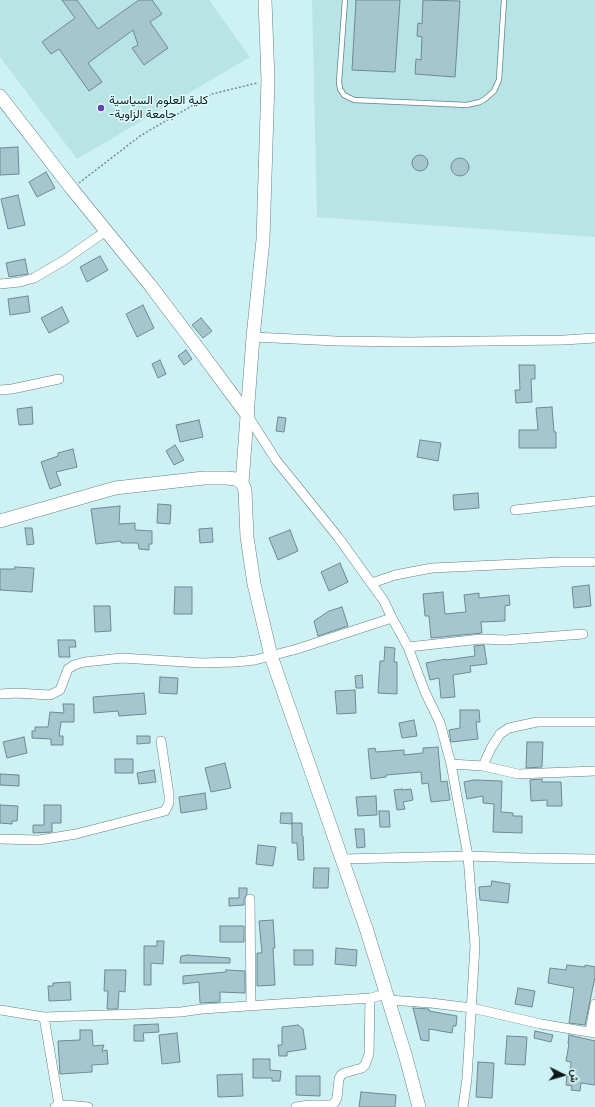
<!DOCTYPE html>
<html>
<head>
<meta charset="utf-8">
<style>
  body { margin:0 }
  #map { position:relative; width:595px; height:1107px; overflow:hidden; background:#cef1f3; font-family:"Space Grotesk",Vazirmatn,sans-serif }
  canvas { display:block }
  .north { position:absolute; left:543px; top:1055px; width:40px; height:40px; -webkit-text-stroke:3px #e1fdfe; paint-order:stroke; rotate:95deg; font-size:11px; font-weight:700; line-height:16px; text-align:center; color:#0c1919 }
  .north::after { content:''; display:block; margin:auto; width:14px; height:18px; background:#0c1919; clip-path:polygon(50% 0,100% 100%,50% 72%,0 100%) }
</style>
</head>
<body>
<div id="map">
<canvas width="595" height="1107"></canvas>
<div class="north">ش</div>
</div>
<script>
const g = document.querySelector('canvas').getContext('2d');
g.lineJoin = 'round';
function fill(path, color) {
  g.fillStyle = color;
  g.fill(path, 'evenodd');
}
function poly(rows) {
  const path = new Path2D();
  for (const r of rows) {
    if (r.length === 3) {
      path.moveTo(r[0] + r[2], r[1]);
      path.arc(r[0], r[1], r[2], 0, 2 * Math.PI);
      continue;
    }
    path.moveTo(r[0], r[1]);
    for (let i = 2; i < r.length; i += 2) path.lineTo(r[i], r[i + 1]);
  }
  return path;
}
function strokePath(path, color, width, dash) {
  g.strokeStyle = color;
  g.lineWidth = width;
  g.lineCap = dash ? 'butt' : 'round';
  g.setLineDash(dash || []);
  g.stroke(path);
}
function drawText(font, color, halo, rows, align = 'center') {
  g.font = font + ' "Space Grotesk",Vazirmatn,sans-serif';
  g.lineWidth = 3;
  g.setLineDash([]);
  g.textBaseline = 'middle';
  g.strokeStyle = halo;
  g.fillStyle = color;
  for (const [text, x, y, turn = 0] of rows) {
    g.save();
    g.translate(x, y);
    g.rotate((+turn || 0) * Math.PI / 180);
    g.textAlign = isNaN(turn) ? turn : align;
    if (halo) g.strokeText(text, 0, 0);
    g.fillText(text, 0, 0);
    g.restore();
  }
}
fill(poly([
  [0,0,209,0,250,57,77,159,0,57],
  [312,0,595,0,595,237,317,217]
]), '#b8e4e6');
const building = poly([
  [62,0,77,0,98,29,139,0,152,0,162,14,150,22,168,48,144,65,132,48,138,45,133,30,88,63,102,82,89,91,59,49,51,54,42,42,75,18,62,0],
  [356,0,400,0,395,72,352,70,356,0],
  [423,0,460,1,455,77,415,74,416,59,421,60,422,37,417,36,418,23,422,24,423,0],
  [18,147,19,174,0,175,0,148,18,147],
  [420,163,8],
  [460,167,9],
  [46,172,55,188,37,197,29,182,46,172],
  [18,195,25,225,8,229,1,199,18,195],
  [100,256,108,270,87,282,80,267,100,256],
  [25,259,28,274,9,277,6,263,25,259],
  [28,296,30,312,10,315,8,299,28,296],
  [143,305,154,328,137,337,126,314,143,305],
  [62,307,69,322,49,333,41,318,62,307],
  [201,318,212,331,203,338,192,325,201,318],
  [186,350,192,359,184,365,178,356,186,350],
  [160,360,166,374,158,378,152,364,160,360],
  [519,365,535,365,535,379,531,379,532,402,516,403,515,390,520,390,519,365],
  [32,407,33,424,19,425,17,409,32,407],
  [552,407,554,432,556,432,556,448,519,448,519,430,538,430,536,408,552,407],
  [278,417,286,418,284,432,276,431,278,417],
  [199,420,203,437,180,442,176,425,199,420],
  [420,440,441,443,438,461,417,457,420,440],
  [175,445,184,460,174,465,166,451,175,445],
  [73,449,77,467,56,472,61,485,50,489,41,462,58,456,58,453,73,449],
  [478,493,479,508,454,510,453,495,478,493],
  [158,504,171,505,170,524,157,523,158,504],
  [120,506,119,524,135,523,135,530,152,531,152,544,149,544,149,550,139,549,138,543,121,543,121,541,96,544,91,509,120,506],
  [25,528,32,528,34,544,27,545,25,528],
  [212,528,213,542,200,543,199,529,212,528],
  [290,530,298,551,278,560,269,538,290,530],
  [340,563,348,582,329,591,321,572,340,563],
  [15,567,34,568,32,592,0,590,0,569,15,569,15,567],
  [589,585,591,606,574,608,572,587,589,585],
  [175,587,192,587,192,614,174,614,175,587],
  [443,592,445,614,466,612,464,595,479,593,479,598,509,595,510,605,505,606,505,621,481,622,482,633,431,638,429,616,425,616,423,594,443,592],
  [94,606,110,606,111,631,95,632,94,606],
  [342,607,348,626,318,636,314,621,329,611,342,607],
  [58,640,75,640,76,647,69,647,70,657,59,657,58,640],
  [484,645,487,664,470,666,471,672,453,675,455,697,441,698,439,678,430,680,426,663,446,659,446,660,475,656,474,646,484,645],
  [385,647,395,648,394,662,397,662,397,694,378,693,380,661,384,661,385,647],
  [362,675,363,688,356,688,355,676,362,675],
  [160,677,178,678,177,694,159,693,160,677],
  [355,690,356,713,337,714,335,691,355,690],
  [144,693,146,714,119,716,118,711,94,713,93,697,144,693],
  [63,704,74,704,74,722,61,722,59,736,63,736,63,745,51,745,51,739,32,738,32,731,35,731,35,727,48,727,50,712,64,713,63,704],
  [460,710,479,710,480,722,476,722,478,739,451,742,449,730,460,728,460,710],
  [414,720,417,736,402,738,399,723,414,720],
  [137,736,150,736,150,743,137,744,137,736],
  [24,737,27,753,7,758,3,742,24,737],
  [527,742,543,742,542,767,526,768,527,742],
  [438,747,441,782,447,781,450,800,431,802,428,783,422,784,421,772,386,775,386,777,371,779,368,749,375,748,376,752,404,750,404,755,423,753,423,748,438,747],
  [115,759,133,759,133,773,115,773,115,759],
  [225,763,231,788,211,792,205,768,225,763],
  [154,770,156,782,139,784,137,773,154,770],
  [0,774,19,775,19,786,0,785,0,774],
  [542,779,542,782,561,782,562,806,547,806,547,800,531,801,530,780,542,779],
  [474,780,502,781,501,812,513,813,513,816,522,816,522,833,493,832,494,804,483,803,483,796,467,799,464,782,474,780],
  [402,789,402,790,411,789,413,800,403,802,405,809,397,810,394,790,402,789],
  [205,793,207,809,181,813,179,797,205,793],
  [376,796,377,815,358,816,356,797,376,796],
  [0,805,18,806,17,821,12,821,12,824,0,823,0,805],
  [44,805,61,805,61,823,52,823,52,832,33,833,33,825,44,825,44,805],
  [379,811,389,811,390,827,380,827,379,811],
  [281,813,292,813,292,824,280,823,281,813],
  [292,823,302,823,302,836,303,836,304,860,298,860,297,843,292,843,292,823],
  [355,829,364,829,365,847,357,848,355,829],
  [258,845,276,847,273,866,256,864,258,845],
  [314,868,329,868,328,888,313,888,314,868],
  [492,881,510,884,508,903,480,900,479,887,491,886,492,881],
  [239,888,247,888,247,894,244,899,244,905,229,906,229,898,239,898,239,888],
  [273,920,275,948,273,948,275,985,257,986,257,953,262,953,259,921,273,920],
  [220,926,244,926,244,942,220,942,220,926],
  [157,941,164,941,163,964,151,963,151,985,144,985,144,946,157,946,157,941],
  [336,948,357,950,356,966,335,964,336,948],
  [294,950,313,950,313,965,294,965,294,950],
  [188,955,230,958,230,963,180,963,181,956,188,955],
  [567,965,585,967,585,965,595,967,595,977,585,1025,569,1023,574,988,548,983,550,968,566,970,567,965],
  [105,970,126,970,125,992,119,991,118,1009,107,1009,108,991,104,991,105,970],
  [226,970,245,971,245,993,220,992,220,1002,200,1003,199,982,183,984,183,976,226,972,226,970],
  [70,982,71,1000,49,1001,48,986,53,986,53,983,70,982],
  [518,988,535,991,532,1007,515,1004,518,988],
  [413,1008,429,1009,429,1011,457,1016,456,1026,453,1026,452,1033,429,1029,429,1041,421,1040,413,1008],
  [158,1024,159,1032,143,1033,144,1041,134,1041,134,1025,158,1024],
  [298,1025,303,1029,306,1049,287,1052,287,1056,279,1056,278,1045,282,1045,282,1027,298,1025],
  [80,1030,92,1030,93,1046,104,1045,102,1051,107,1050,108,1064,92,1065,92,1072,60,1074,58,1041,80,1040,80,1030],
  [535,1031,553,1035,551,1042,534,1038,535,1031],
  [177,1033,180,1062,162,1064,159,1035,177,1033],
  [569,1035,595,1041,595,1085,581,1083,580,1091,571,1090,572,1086,566,1085,567,1076,570,1077,571,1062,566,1061,569,1044,568,1044,569,1035],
  [507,1036,527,1037,525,1065,505,1064,507,1036],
  [253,1059,270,1059,270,1070,281,1071,280,1081,272,1081,272,1078,253,1078,253,1059],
  [478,1062,494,1063,492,1098,476,1097,478,1062],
  [242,1074,243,1096,218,1097,217,1075,242,1074],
  [296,1076,320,1076,320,1096,296,1095,296,1076],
  [361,1092,396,1095,395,1107,359,1107,361,1092]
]);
fill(building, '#a6c5cf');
strokePath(building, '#6c8a93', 1);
const lane = poly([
  [345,0,339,82,340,89,344,95,354,100,467,105,480,102,485,99,494,91,499,80,504,0]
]);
const street = poly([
  [0,284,20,282,34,278,63,261,106,231],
  [253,337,336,341,409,342,564,340,595,338],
  [0,390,12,389,59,379],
  [248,416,276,460,338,537,384,601,392,618,408,647,425,692,440,723,451,764,468,856,475,946,467,1078,463,1107],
  [515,510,595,501],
  [372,583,395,575,432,568,561,562,592,562],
  [408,647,481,639,505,640,583,634],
  [0,694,16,693,50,695,60,690,68,669,74,665,85,662,122,658,202,663,236,662,255,660,297,649,392,618],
  [451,764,483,766,518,774,595,771],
  [483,766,491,748,500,734,509,728,537,722,595,722],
  [0,839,39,840,76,834,165,811,169,803,169,795,161,741],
  [342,859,468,856,526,858,595,859],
  [250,899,251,1005],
  [389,1000,431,1003,472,1008,541,1024,595,1033],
  [0,1010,44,1017,137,1014,181,1012,202,1009,370,998,387,994],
  [44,1017,59,1105],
  [590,1032,595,1004],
  [55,1107,67,1105,88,1107],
  [296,1107,309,1105,332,1105,335,1102,337,1098,339,1079,341,1075,344,1073,362,1068,365,1065,369,1054,370,998]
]);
const secondary = poly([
  [0,96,72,189,150,285,203,355,248,416],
  [242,483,253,337,263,240,268,80,265,0],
  [0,521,115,488,204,478,227,478,236,479,242,483,245,490,247,537,254,584,271,656,366,928,405,1054,419,1107]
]);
strokePath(lane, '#628284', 6);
strokePath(street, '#628284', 10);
strokePath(secondary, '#628284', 14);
strokePath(poly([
  [79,183,140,136,212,94,257,83]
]), '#728b8c', 1.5, [2, 2]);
strokePath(lane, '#fff', 4.5);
strokePath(street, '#fff', 9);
strokePath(secondary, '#fff', 13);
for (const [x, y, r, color] of [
  [101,108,4,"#6443bc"]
]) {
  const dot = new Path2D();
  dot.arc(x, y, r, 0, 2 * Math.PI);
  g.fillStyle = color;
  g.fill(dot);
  strokePath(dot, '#e1fdfe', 1.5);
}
drawText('12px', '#0c1919', '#e1fdfe', [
  ["كلية العلوم السياسية",109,101],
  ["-جامعة الزاوية",109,115]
], 'left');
</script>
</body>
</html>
